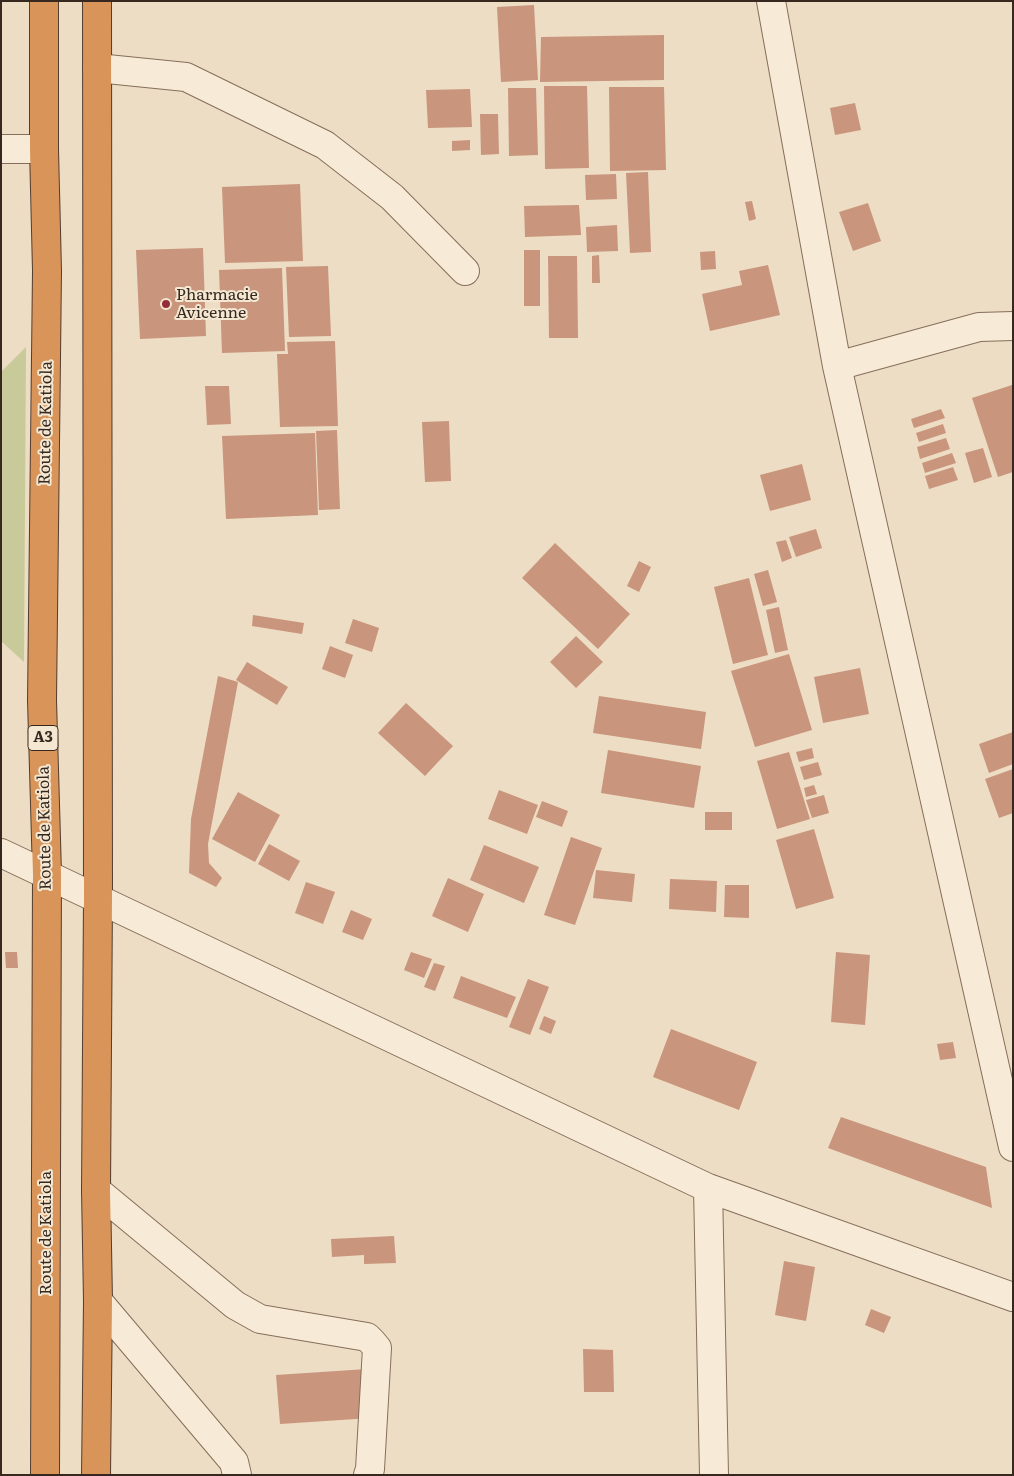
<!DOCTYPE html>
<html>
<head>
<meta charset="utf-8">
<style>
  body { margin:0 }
  #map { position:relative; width:1014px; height:1476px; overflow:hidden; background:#ecddc4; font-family:Literata,serif }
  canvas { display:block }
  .frame { position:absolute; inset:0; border:2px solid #37281f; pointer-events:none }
</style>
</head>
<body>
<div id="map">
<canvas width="1014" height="1476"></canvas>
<div class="frame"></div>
</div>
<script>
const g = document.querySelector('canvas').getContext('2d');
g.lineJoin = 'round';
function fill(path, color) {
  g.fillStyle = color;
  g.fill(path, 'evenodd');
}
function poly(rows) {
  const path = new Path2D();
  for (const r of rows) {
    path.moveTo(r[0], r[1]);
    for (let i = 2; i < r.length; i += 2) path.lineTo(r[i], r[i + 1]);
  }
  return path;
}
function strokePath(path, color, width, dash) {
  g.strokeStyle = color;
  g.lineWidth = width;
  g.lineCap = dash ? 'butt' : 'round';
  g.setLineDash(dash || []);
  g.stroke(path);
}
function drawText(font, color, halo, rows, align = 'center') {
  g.font = font + ' Literata,serif';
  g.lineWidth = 4;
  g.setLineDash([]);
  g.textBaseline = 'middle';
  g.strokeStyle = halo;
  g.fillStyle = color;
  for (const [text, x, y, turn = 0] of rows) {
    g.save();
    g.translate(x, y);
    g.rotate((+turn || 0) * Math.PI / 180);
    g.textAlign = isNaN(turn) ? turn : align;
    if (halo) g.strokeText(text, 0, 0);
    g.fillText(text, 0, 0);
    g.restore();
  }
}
fill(poly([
  [26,347,24,662,1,641,1,372]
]), '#c8ca99');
fill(poly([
  [534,5,538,80,501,82,497,7],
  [664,35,664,80,540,82,541,37],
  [544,86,587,86,589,168,545,169],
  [609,87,664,87,666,170,610,171],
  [508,88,536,88,538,155,509,156],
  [470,89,472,127,428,128,426,90],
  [855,103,861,130,835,135,830,108],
  [480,114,498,114,499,154,481,155],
  [470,140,470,150,452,151,452,141],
  [648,172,651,252,630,253,626,173],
  [616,174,617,199,586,200,585,175],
  [300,184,303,261,225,263,222,187],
  [752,201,756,219,749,221,745,202],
  [868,203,881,241,853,251,839,212],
  [579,205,581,235,525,237,524,206],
  [617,225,618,251,587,252,586,227],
  [203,248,206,336,140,339,136,250],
  [524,250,540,250,540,306,524,306],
  [715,251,716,269,701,270,700,252],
  [599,255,600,283,592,283,592,256],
  [548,256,577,256,578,338,549,338],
  [768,265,780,315,710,331,702,294,742,285,739,271],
  [328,266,331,336,289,337,286,267],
  [282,268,285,351,222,353,219,270],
  [335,341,338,426,280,427,277,354,288,354,287,342],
  [1012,385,1013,472,998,477,972,398],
  [205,386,229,386,231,424,207,425],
  [941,409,945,418,914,428,911,419],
  [449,421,451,481,425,482,422,422],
  [943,424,946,433,919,442,916,433],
  [337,430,340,509,319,510,316,431],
  [315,433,318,515,226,519,222,436],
  [946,438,950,449,920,459,917,447],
  [983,448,992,477,974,483,965,453],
  [952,453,956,463,925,473,922,463],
  [802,464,811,500,770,511,760,475],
  [953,467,958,480,929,489,925,476],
  [816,529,822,548,796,557,789,537],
  [786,540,792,558,782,562,776,542],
  [555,543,630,614,598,649,522,578],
  [639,561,651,567,639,592,627,586],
  [768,570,777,602,763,606,754,574],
  [749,578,768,655,733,664,714,587],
  [779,607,788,650,775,653,766,610],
  [253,615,304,623,302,634,252,626],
  [353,619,379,628,372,652,345,643],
  [576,636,603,662,576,688,550,662],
  [330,646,353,655,345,678,322,669],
  [789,654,812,730,755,747,731,671],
  [247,662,288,687,277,705,236,680],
  [860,668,869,714,823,723,814,677],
  [218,676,238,682,208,844,209,863,222,878,216,887,189,873,191,819],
  [599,696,706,712,701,749,593,733],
  [406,703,453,746,425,776,378,733],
  [1013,732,1013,764,989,773,979,744],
  [812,748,814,758,799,762,796,752],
  [608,750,701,766,694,808,601,793],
  [789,752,810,819,777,829,757,761],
  [818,762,822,775,804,780,800,767],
  [1013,769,1013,813,999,818,985,779],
  [814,785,817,794,806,797,804,788],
  [499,790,538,805,527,834,488,819],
  [238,792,280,815,255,862,212,839],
  [824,795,829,813,812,818,806,800],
  [542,801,568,811,562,827,536,817],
  [705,812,732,812,732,830,705,830],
  [814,829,834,898,796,909,776,840],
  [571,837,602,848,575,925,544,915],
  [269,844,300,861,289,881,258,864],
  [484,845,539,867,524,903,470,880],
  [596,870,635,874,632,902,593,898],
  [448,878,484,894,468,932,432,916],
  [670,879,717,881,716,912,669,909],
  [306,882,335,892,323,924,295,913],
  [725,885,749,885,749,918,724,917],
  [351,910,372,919,363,940,342,932],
  [5,952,17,952,18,968,6,968],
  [411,952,432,959,424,978,404,970],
  [836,952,870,955,865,1025,831,1022],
  [434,963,445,966,435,991,424,987],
  [461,976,516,997,507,1018,453,998],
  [528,979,549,987,530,1035,509,1027],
  [544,1016,556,1021,551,1034,539,1029],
  [671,1029,757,1062,739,1110,653,1077],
  [953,1042,956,1058,940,1060,937,1044],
  [841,1117,986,1167,992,1208,828,1148],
  [394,1236,396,1263,364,1264,364,1255,332,1257,331,1239],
  [784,1261,815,1267,806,1321,775,1315],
  [871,1309,891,1317,884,1333,865,1325],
  [583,1349,613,1350,614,1392,584,1392],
  [367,1369,371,1418,280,1424,276,1375]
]), '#c9957c');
const minor = poly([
  [771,1,837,366,1013,1147],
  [97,68,186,77,325,145,392,197,465,271],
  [1,149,44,149],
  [837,366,979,327,1013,326],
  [1,853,708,1188,1013,1297],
  [708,1188,714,1475],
  [96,1190,235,1305,260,1319,367,1337,372,1342,377,1348,370,1469,368,1475],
  [98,1301,234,1462,237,1475]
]);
const highway = poly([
  [44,1,44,149,47,271,42,700,47,874,45,1475],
  [96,1475,98,1301,96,1190,98,898,97,1]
]);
strokePath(minor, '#866e5b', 30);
strokePath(highway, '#543d2f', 30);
strokePath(minor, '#f7ebd7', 28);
strokePath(highway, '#d89459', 28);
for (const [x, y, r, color] of [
  [166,304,5,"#922e38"]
]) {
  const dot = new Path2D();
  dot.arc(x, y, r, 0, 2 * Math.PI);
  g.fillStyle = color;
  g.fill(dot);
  strokePath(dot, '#f4e8d3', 2);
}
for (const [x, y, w] of [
  [43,738,30]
]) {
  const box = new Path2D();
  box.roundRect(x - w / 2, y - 12.5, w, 25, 4);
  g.fillStyle = '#f4e8d3';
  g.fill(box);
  strokePath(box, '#37281f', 1);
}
drawText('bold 15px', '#37281f', null, [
  ["A3",43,738]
]);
drawText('16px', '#37281f', '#f4e8d3', [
  ["Pharmacie",176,295],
  ["Avicenne",176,313]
], 'left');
drawText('16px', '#37281f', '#f4e8d3', [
  ["Route de Katiola",46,423,-89],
  ["Route de Katiola",45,828,-91],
  ["Route de Katiola",46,1233,-90]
]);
</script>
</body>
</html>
